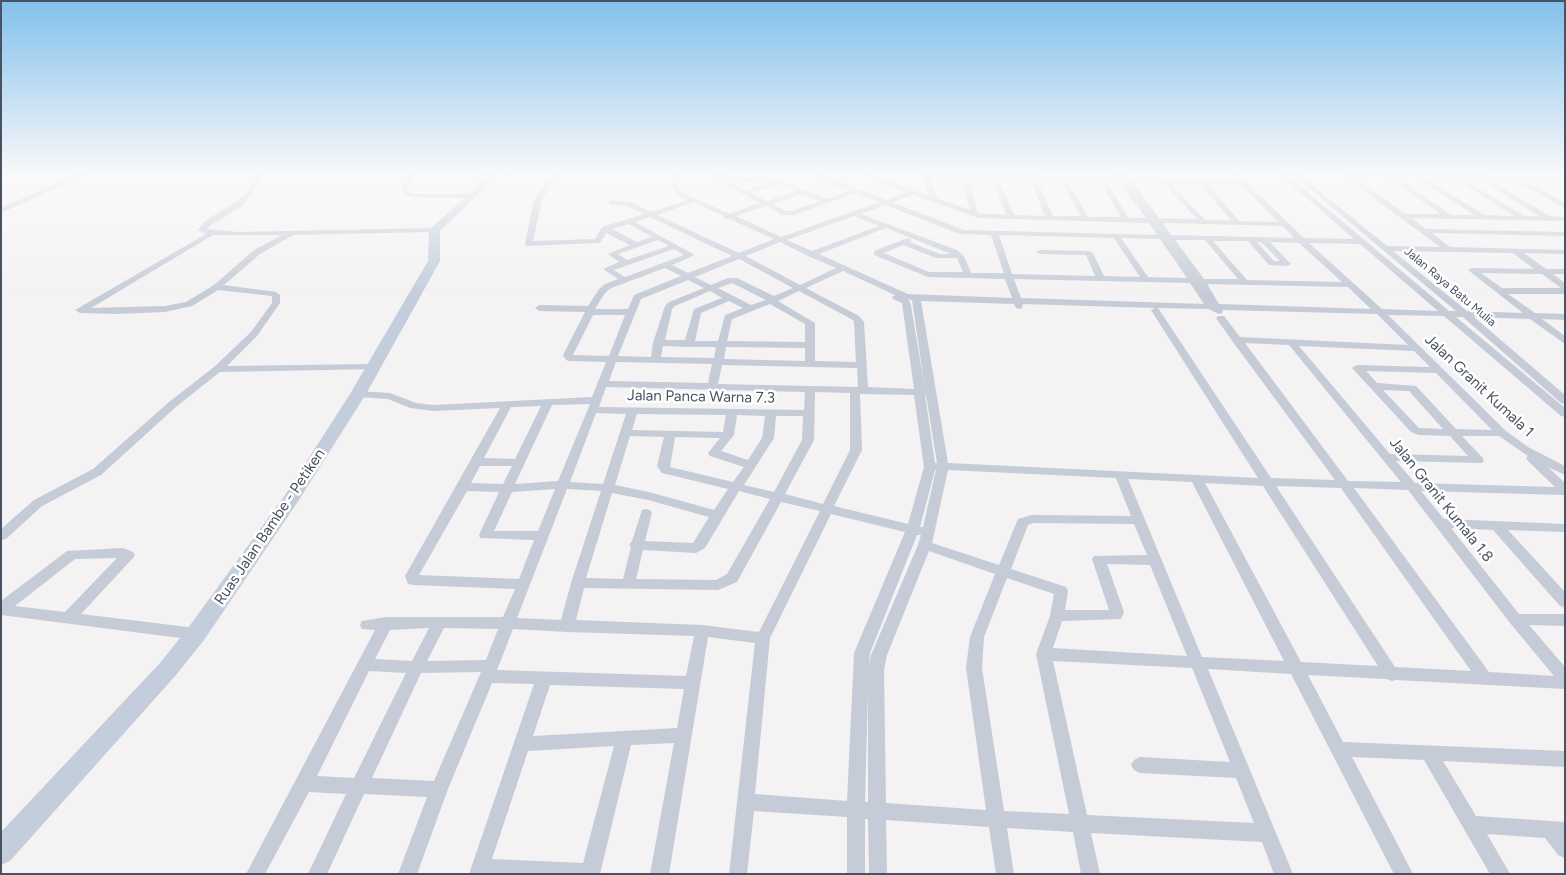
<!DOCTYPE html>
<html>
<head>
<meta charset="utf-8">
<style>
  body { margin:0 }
  #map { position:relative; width:1566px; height:875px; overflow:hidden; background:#f4f2f2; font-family:Figtree,sans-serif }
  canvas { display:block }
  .frame { position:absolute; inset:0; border:2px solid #485361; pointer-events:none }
</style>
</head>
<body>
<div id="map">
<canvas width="1566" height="875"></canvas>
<div class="frame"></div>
</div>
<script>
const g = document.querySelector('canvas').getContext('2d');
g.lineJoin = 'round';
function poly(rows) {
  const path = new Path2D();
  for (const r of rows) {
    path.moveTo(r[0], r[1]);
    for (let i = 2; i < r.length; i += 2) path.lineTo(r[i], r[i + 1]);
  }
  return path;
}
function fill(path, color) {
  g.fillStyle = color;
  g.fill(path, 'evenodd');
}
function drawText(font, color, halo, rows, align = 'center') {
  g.font = font + ' Figtree,sans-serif';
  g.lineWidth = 5;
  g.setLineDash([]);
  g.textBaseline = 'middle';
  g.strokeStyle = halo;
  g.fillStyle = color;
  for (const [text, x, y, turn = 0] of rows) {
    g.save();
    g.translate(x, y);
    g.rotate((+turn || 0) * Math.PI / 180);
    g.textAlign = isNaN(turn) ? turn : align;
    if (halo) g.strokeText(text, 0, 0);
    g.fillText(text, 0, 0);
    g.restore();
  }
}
fill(poly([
  [78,174,87,174,1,213,1,208,78,174],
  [258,174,264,174,251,195,242,206,211,225,207,229,238,232,434,228,438,230,434,232,293,235,260,254,224,285,276,292,280,295,280,303,257,336,227,366,373,364,377,365,378,367,377,369,220,372,177,406,101,475,42,506,6,539,1,540,1,529,34,500,93,469,169,402,214,367,251,332,272,303,272,296,218,290,192,306,165,312,117,314,80,313,75,310,206,234,198,230,205,221,236,202,246,193,258,174],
  [213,235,282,235,254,250,214,285,186,302,165,306,91,308,213,235],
  [410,174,416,174,408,185,409,191,412,194,473,194,477,196,473,198,408,197,403,192,402,185,410,174],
  [505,174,512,174,505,179,502,177,505,174],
  [551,174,557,174,542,200,533,241,595,239,602,227,644,214,626,206,609,204,609,200,631,202,651,212,688,200,677,194,671,186,676,174,682,174,677,186,681,192,730,214,760,203,721,183,717,179,718,174,724,174,724,177,776,179,827,199,849,191,817,178,814,174,820,174,886,200,907,192,859,174,869,174,929,196,923,174,1029,176,1028,174,1034,174,1035,176,1116,178,1113,174,1120,174,1123,178,1120,174,1126,174,1130,178,1237,181,1231,174,1238,174,1304,238,1354,239,1279,174,1286,174,1449,311,1456,311,1292,174,1299,174,1387,246,1440,247,1341,174,1565,177,1565,181,1525,180,1565,203,1565,208,1514,180,1488,179,1550,216,1565,217,1565,221,1411,218,1426,229,1565,232,1565,236,1432,233,1450,247,1565,250,1565,254,1524,253,1546,269,1565,269,1565,274,1553,274,1565,283,1565,294,1508,294,1535,313,1565,314,1565,320,1542,319,1565,336,1565,344,1530,319,1474,317,1565,395,1565,404,1561,403,1463,317,1456,317,1565,408,1565,417,1561,416,1444,316,1388,315,1506,431,1528,447,1565,466,1565,475,1548,467,1565,483,1565,495,1421,491,1444,519,1565,524,1565,532,1508,530,1565,592,1565,607,1560,606,1493,530,1451,528,1519,614,1565,614,1565,626,1529,625,1565,667,1565,689,1396,680,1392,681,1386,679,1308,675,1343,742,1565,751,1565,767,1443,761,1476,816,1565,822,1565,858,1558,855,1545,838,1487,834,1510,874,1490,874,1424,760,1352,757,1413,874,1394,874,1291,674,1208,669,1293,874,1274,874,1262,842,1091,833,1100,874,1081,874,1073,832,1007,828,1014,874,996,874,989,827,886,820,887,874,869,874,868,819,865,819,865,874,847,874,847,817,754,811,747,874,729,874,755,643,708,637,669,874,650,874,674,743,631,745,600,874,469,874,534,684,492,683,448,789,417,874,398,874,427,797,364,794,327,874,308,874,346,794,309,792,265,874,246,874,375,630,362,629,360,625,362,621,386,617,503,617,515,589,413,585,408,584,405,576,500,408,433,411,410,408,388,399,358,397,353,394,358,391,390,393,416,403,433,405,592,397,606,362,569,361,566,360,563,355,585,312,539,311,535,308,539,305,588,306,599,289,605,284,618,279,603,269,619,262,608,254,630,245,606,233,600,243,597,243,526,246,525,244,534,200,551,174],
  [1354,176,1386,177,1441,214,1405,214,1354,176],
  [1396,177,1417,178,1474,215,1451,215,1396,177],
  [931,178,962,179,970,210,937,198,931,178],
  [1426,178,1454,178,1514,216,1484,215,1426,178],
  [969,179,993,179,1006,215,978,213,969,179],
  [1463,179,1479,179,1539,216,1524,216,1463,179],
  [999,180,1030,180,1045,216,1014,215,999,180],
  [1037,180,1061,181,1081,216,1053,216,1037,180],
  [727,181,772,183,745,190,727,181],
  [1068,181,1100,182,1121,217,1088,217,1068,181],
  [1107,182,1119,182,1146,218,1128,218,1107,182],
  [1133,183,1163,183,1197,219,1159,218,1133,183],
  [1171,183,1200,184,1231,220,1205,220,1171,183],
  [778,184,796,191,767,201,751,193,778,184],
  [1208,184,1241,185,1278,222,1239,221,1208,184],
  [856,193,879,202,781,237,736,216,766,206,782,215,793,215,856,193],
  [802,194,820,201,792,211,786,211,773,204,802,194],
  [913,195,979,218,1149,223,1157,235,964,230,892,202,913,195],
  [694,202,724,216,724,219,729,219,774,239,739,253,657,215,694,202],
  [885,205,960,234,991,235,1004,273,971,273,964,256,957,250,861,214,885,205],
  [854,216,879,226,812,251,787,240,854,216],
  [650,217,732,256,688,273,672,265,695,255,635,222,650,217],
  [1163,223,1283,226,1294,238,1171,235,1163,223],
  [629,224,652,237,637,242,612,229,629,224],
  [886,228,951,254,940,254,910,242,912,240,908,238,874,251,874,255,928,277,1005,279,1012,298,908,294,819,254,886,228],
  [999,235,1114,238,1140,277,1104,276,1093,253,1089,251,1040,250,1036,252,1040,254,1086,255,1095,276,1012,274,999,235],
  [1121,238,1160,239,1187,278,1148,277,1121,238],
  [658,240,669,246,627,260,618,254,658,240],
  [1175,240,1205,240,1238,279,1204,279,1175,240],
  [1213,241,1248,241,1269,265,1287,266,1291,264,1270,242,1299,243,1342,282,1247,280,1213,241],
  [780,242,808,256,836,268,800,285,746,256,780,242],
  [1257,242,1261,242,1280,261,1274,261,1257,242],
  [1309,243,1360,244,1438,311,1382,309,1309,243],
  [903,245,936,258,957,258,963,272,929,272,884,253,903,245],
  [674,249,684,255,625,277,614,270,674,249],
  [1393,251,1513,253,1534,269,1472,268,1468,270,1523,313,1467,311,1393,251],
  [739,259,793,288,774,296,737,278,728,278,711,285,695,277,739,259],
  [665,268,681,276,634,295,628,309,595,309,605,293,611,288,665,268],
  [843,271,895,295,892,297,893,299,902,303,914,389,868,387,864,322,859,316,806,288,843,271],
  [1481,273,1542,274,1561,288,1502,288,1481,273],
  [1014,279,1190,283,1204,304,1021,298,1014,279],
  [688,280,704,288,669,302,665,306,653,343,651,357,618,356,641,299,688,280],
  [732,283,766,300,751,305,718,288,732,283],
  [1207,284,1348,287,1371,309,1219,304,1207,284],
  [710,291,722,298,694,309,685,340,665,340,672,309,675,306,710,291],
  [799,291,853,320,854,322,856,362,815,361,815,323,778,301,799,291],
  [906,299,912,300,925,389,911,306,909,300,906,299],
  [729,301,743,308,725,315,718,341,695,341,701,313,729,301],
  [921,301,1014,304,1016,308,1019,309,1022,308,1023,304,1155,308,1151,310,1258,478,948,463,921,301],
  [770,304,805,324,805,342,727,341,732,319,770,304],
  [1158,308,1208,309,1219,314,1222,313,1223,310,1377,314,1408,345,1240,337,1224,316,1218,316,1216,318,1233,342,1335,480,1271,478,1158,308],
  [593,315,625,315,609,356,573,355,593,315],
  [1245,343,1289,345,1401,482,1348,481,1245,343],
  [663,346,689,347,716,347,714,358,661,357,663,346],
  [1299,346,1414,351,1430,367,1357,365,1352,368,1411,432,1419,435,1450,436,1468,456,1390,454,1299,346],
  [726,347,805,348,805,361,724,359,726,347],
  [616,362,712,364,708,383,609,381,616,362],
  [722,365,857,368,858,387,718,384,722,365],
  [1366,371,1436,373,1492,430,1456,429,1416,386,1377,383,1366,371],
  [606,387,805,392,804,410,599,407,606,387],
  [1383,390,1409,391,1443,429,1419,428,1383,390],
  [815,392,850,393,850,450,823,504,785,494,814,440,815,392],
  [860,394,914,395,924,467,908,524,834,506,862,450,860,394],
  [925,395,926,395,937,463,935,463,925,395],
  [590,404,558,481,515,484,552,405,590,404],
  [541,406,515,459,484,458,511,407,541,406],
  [596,413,626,414,603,484,570,482,596,413],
  [637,414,726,415,723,432,632,430,637,414],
  [737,415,765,416,762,438,748,460,721,451,734,435,737,415],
  [776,416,803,416,802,440,774,492,744,485,774,438,776,416],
  [630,436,664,437,657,466,662,473,728,489,714,510,649,492,615,485,630,436],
  [1462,436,1499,436,1528,456,1526,458,1528,461,1555,487,1415,483,1396,461,1482,463,1484,460,1482,457,1462,436],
  [675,437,720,438,708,453,710,456,744,467,733,482,670,467,675,437],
  [480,466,512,466,503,484,471,483,480,466],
  [935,470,936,470,923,527,920,527,935,470],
  [948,470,1116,478,1131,516,1032,515,1018,519,999,565,932,543,948,470],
  [1128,479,1192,482,1284,661,1202,657,1128,479],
  [1205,483,1263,486,1378,666,1301,662,1205,483],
  [1276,486,1341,488,1471,671,1395,667,1276,486],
  [1354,488,1408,490,1510,623,1554,676,1489,672,1354,488],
  [555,489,538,531,494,531,512,492,555,489],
  [567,489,601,491,571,583,561,620,517,618,567,489],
  [467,491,499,492,479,535,480,538,534,540,519,579,419,575,467,491],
  [739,491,770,499,727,574,716,580,636,579,643,550,696,553,705,548,739,491],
  [612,493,648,500,709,517,693,543,645,541,652,513,650,510,646,509,642,510,632,541,629,545,631,547,623,579,586,578,612,493],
  [781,502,820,511,759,632,702,625,576,620,584,588,718,590,737,582,781,502],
  [831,514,905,532,854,653,847,801,755,794,770,638,831,514],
  [1033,523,1134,524,1147,555,1094,556,1092,559,1109,610,1065,610,1068,591,1066,587,1011,569,1028,525,1033,523],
  [917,535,921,535,918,545,871,655,869,666,870,653,917,535],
  [929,551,995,574,970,637,966,668,986,810,886,803,884,670,887,655,929,551],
  [1107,564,1150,565,1187,656,1053,648,1062,621,1121,619,1124,612,1107,564],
  [1007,578,1054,594,1050,616,1036,654,1069,814,1004,811,982,668,984,637,1007,578],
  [429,628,412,661,375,659,390,630,429,628],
  [444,628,498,629,486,660,427,661,444,628],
  [513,629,567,632,694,636,686,676,497,670,513,629],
  [1053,661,1192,668,1230,762,1140,757,1134,760,1131,765,1134,770,1140,773,1236,778,1254,823,1087,815,1053,661],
  [369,671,406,673,354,778,317,776,369,671],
  [481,672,434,781,372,778,421,673,481,672],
  [550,685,684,689,677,728,533,736,550,685],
  [868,692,868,802,865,802,868,692],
  [614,746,583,863,492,859,528,751,614,746],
  [123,548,133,552,135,555,133,558,81,614,196,628,201,630,203,634,201,638,196,640,1,615,1,601,67,551,123,548],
  [117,558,65,612,15,606,75,559,117,558]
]), '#c5ccd7');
fill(poly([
  [484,174,494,174,486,187,440,231,440,261,366,394,297,503,204,640,176,675,10,861,1,865,1,832,160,663,188,628,285,495,350,394,428,261,429,230,469,194,484,174]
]), '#c4cddc');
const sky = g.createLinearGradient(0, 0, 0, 297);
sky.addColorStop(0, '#82c0ec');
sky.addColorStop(0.59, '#faf9f9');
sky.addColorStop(1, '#faf9f900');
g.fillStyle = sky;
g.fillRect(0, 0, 1566, 297);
drawText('12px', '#485361', '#fff', [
  ["Jalan Raya Batu Mulia",1450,287,40]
]);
drawText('15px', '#485361', '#fff', [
  ["Jalan Granit Kumala 1",1479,386,43],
  ["Jalan Panca Warna 7.3",701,397,1],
  ["Jalan Granit Kumala 1.8",1441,500,51],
  ["Ruas Jalan Bambe - Petiken",270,527,-56]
]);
</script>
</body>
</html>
